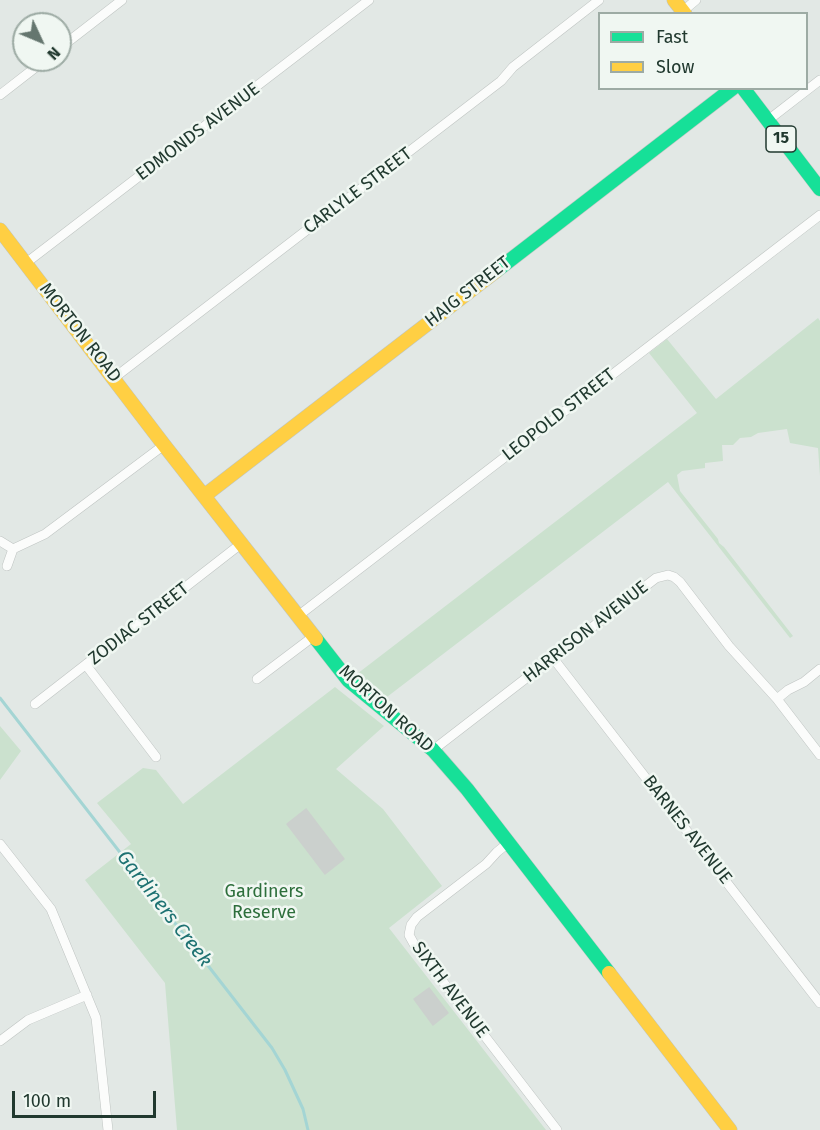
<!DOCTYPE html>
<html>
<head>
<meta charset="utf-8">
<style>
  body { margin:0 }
  #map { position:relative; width:820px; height:1130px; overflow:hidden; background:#e2e8e5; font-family:"Fira Sans",sans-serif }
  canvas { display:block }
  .legend { position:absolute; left:598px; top:12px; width:210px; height:78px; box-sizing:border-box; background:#f0f7f2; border:2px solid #9daba4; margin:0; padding:8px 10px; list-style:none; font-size:18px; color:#21392f }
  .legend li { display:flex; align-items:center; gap:12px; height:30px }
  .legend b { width:30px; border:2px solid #9daba4 }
  .north { position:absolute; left:12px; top:12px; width:60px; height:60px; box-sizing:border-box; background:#f0f7f2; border:2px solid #9daba4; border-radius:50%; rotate:134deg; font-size:16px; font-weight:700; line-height:24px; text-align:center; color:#21392f }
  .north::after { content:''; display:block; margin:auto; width:21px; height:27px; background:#65766f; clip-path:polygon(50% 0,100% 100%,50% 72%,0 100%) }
  .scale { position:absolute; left:12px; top:1091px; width:144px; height:27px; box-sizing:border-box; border:3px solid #21392f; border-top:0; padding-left:8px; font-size:18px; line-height:21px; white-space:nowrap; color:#21392f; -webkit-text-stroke:4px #f0f7f2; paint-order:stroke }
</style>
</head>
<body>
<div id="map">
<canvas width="820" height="1130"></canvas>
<ul class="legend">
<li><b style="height:8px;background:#16e098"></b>Fast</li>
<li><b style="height:8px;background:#ffcf43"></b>Slow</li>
</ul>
<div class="north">N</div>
<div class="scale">100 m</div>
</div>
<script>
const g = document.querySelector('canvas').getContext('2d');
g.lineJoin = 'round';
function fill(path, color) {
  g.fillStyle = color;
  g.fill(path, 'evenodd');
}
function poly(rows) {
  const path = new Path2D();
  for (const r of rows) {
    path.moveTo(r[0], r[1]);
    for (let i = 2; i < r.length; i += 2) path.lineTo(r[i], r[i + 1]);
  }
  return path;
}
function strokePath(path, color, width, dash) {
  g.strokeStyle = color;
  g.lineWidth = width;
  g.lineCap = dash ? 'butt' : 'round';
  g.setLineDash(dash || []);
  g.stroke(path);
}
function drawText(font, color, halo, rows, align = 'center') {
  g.font = font + ' "Fira Sans",sans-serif';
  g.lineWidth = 5;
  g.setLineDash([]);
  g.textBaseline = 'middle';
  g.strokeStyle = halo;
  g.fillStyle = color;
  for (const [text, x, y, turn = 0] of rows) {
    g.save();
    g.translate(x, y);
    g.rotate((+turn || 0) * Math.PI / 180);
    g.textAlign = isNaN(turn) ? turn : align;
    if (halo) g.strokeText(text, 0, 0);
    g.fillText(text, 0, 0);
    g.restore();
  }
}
fill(poly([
  [818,318,820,321,820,476,818,448,790,443,787,429,758,433,751,437,740,438,733,445,722,445,723,461,705,463,705,468,682,471,677,475,680,491,718,539,719,543,724,547,793,636,790,638,668,482,383,700,353,677,697,413,649,353,667,339,716,399],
  [335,687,384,726,336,769,383,809,442,886,389,928,546,1130,177,1130,165,983,85,880,131,844,97,803,143,768,156,770,183,804],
  [0,726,21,751,0,780]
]), '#cbe1ce');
strokePath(poly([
  [0,698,272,1048,285,1070,303,1109,308,1130]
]), '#a4d5d4', 3);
const building = poly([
  [306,809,344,859,325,874,287,824,306,809],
  [429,988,448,1013,433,1025,414,999,429,988]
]);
fill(building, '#cbd0cd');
strokePath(building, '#cbd0cd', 1.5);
const street = poly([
  [683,11,696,0],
  [60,48,122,0],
  [0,95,45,60],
  [767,121,820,80],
  [26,263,369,0],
  [114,378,501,81,513,67,599,0],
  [0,541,13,549],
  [7,566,13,549,45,534,164,445],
  [298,616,820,215],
  [553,658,820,1003],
  [86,665,156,757],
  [257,679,314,636],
  [777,699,788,690,804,682,820,669],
  [35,704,242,543],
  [433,750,656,578,668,575,674,577,680,582,729,646,777,699,820,755],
  [508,843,497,852,486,864,417,917,411,925,409,935,414,944,557,1130],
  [0,844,51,909,96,1018,108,1130],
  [0,1041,28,1020,87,995]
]);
const fast = poly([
  [743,88,820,189],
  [496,271,733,88],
  [316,639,348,680,433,750,467,789,609,973]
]);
const slow = poly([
  [674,0,685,14],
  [0,230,164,445,316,639],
  [204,496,496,271],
  [609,973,730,1130]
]);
strokePath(street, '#bfc4c2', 10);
strokePath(fast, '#bec5c2', 15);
strokePath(slow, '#bec5c2', 15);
strokePath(street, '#fbfcfb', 9);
strokePath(fast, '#16e098', 14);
strokePath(slow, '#ffcf43', 14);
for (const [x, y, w] of [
  [781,139,30]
]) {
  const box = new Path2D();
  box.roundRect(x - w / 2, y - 13, w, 26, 4.5);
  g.fillStyle = '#f0f7f2';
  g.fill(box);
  strokePath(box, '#21392f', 1.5);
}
drawText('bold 16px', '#21392f', null, [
  ["15",781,139]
]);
drawText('18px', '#21392f', '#f0f7f2', [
  ["EDMONDS AVENUE",198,132,-37],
  ["CARLYLE STREET",358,191,-37],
  ["HAIG STREET",468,292,-38],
  ["MORTON ROAD",80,333,52],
  ["LEOPOLD STREET",559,415,-38],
  ["ZODIAC STREET",139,624,-38],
  ["HARRISON AVENUE",586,632,-38],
  ["MORTON ROAD",386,709,42],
  ["BARNES AVENUE",687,830,52],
  ["SIXTH AVENUE",450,990,53]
]);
drawText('18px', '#2d6e3b', '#f0f7f2', [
  ["Gardiners",264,892],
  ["Reserve",264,913]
]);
drawText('italic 20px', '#1e7272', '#f0f7f2', [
  ["Gardiners Creek",164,909,52]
]);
</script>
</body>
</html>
